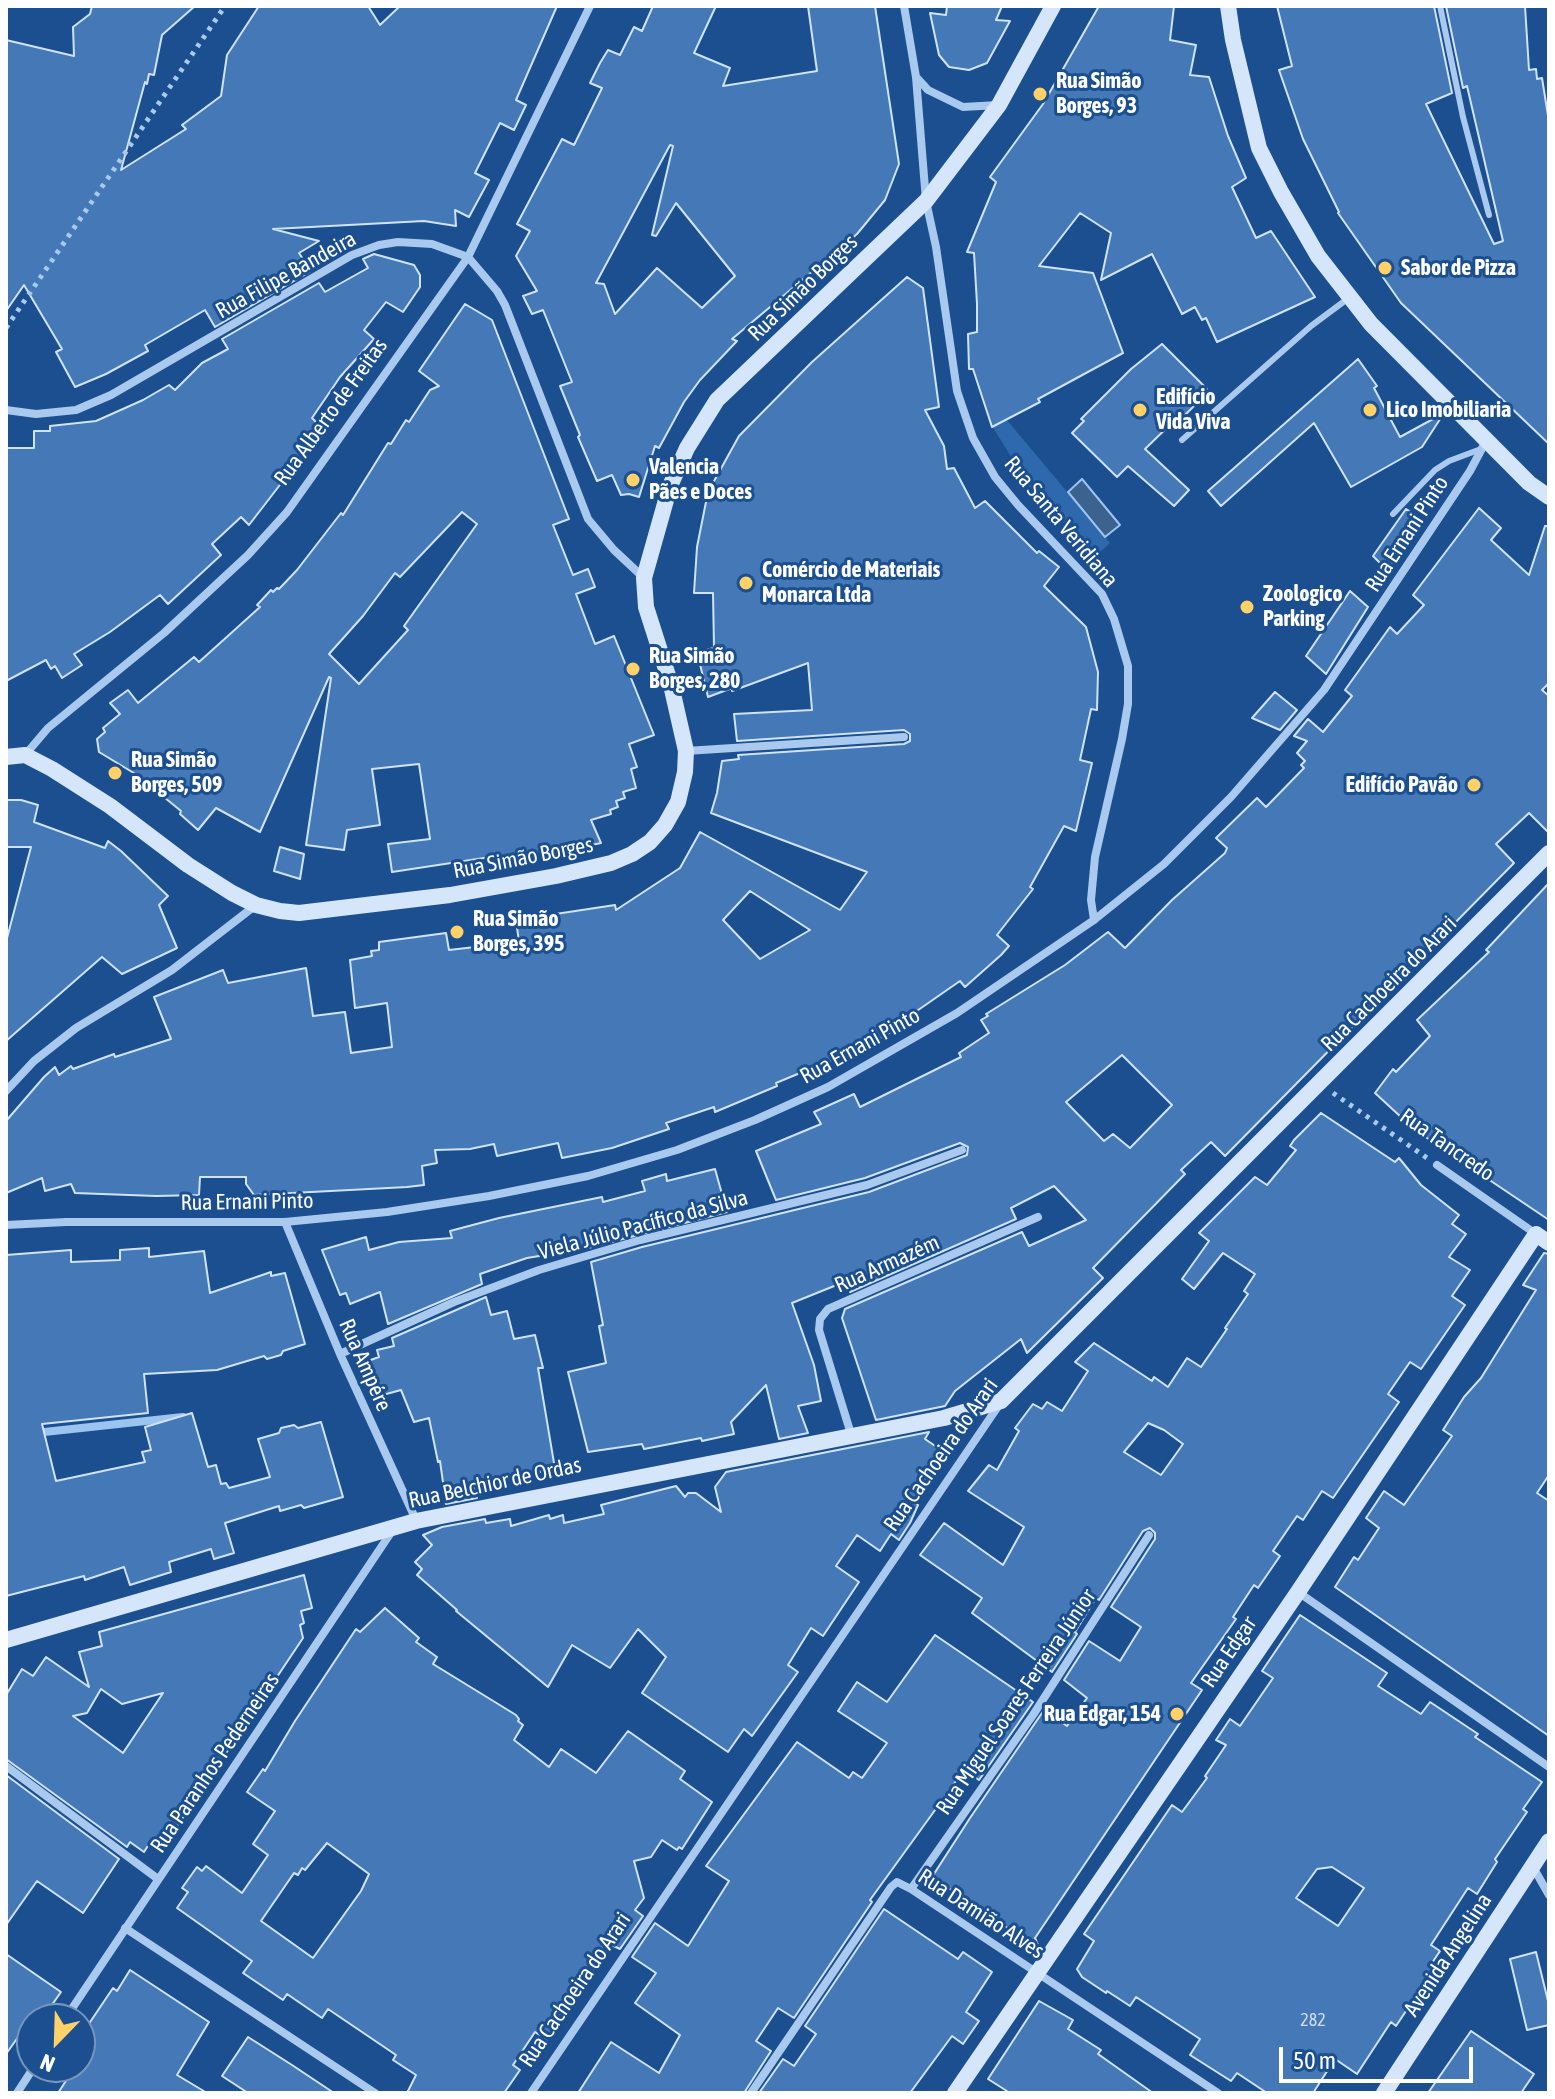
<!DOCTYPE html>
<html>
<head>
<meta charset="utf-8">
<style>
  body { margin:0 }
  #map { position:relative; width:1555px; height:2099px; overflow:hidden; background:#1b4f8f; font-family:"Asap Condensed",sans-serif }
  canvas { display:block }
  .frame { position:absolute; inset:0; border:8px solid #fff; pointer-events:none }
  .north { position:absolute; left:16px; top:2003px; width:80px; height:80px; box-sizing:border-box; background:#1b4f8f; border:2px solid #7695bc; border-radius:50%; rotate:203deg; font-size:22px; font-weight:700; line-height:32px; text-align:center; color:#fff }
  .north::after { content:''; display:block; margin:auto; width:28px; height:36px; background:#ffd166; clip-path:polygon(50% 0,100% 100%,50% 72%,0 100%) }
  .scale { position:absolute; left:1279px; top:2047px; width:194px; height:36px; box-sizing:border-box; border:4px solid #fff; border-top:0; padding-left:10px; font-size:24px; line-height:28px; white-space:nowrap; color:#fff; -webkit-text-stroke:6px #1b4f8f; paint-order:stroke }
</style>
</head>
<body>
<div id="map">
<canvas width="1555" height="2099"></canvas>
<div class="frame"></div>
<div class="north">N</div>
<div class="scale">50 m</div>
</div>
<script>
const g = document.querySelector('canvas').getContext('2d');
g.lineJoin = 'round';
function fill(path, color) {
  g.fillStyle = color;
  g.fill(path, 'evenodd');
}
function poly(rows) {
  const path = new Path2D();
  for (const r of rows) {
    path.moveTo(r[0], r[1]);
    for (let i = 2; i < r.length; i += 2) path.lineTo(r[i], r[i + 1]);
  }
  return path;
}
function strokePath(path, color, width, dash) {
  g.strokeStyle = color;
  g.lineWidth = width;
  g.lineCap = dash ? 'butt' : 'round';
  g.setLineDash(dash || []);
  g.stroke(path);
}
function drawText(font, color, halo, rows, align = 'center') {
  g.font = font + ' "Asap Condensed",sans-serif';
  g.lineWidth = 6;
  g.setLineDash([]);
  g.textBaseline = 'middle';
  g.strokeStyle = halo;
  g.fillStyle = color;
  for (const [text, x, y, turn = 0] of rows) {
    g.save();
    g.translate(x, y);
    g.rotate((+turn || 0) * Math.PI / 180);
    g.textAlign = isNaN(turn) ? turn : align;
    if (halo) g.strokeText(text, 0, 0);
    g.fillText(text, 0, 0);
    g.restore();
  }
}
fill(poly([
  [1006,419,1110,543,1099,553,1041,505,992,426]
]), '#2e69ad');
const water = poly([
  [1082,479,1120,525,1105,537,1068,492,1082,479]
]);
fill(water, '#3c6290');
strokePath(water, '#9cc4f0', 2);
strokePath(poly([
  [35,1433,183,1417]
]), '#9cc4f0', 8);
const building = poly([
  [92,6,195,6,162,35,154,75,149,74,147,84,145,82,121,170,186,129,182,125,221,96,227,55,259,6,368,6,380,25,400,6,557,6,516,100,526,105,514,130,500,123,475,173,489,180,469,217,455,210,456,226,424,221,273,229,319,241,299,253,311,271,215,327,205,310,145,345,148,351,106,374,75,387,56,352,62,349,24,285,6,311,6,40,74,56,73,27,90,14,92,6],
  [653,6,716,6,694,53,730,68,723,86,817,71,808,6,875,6,899,164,885,200,857,234,732,339,737,341,700,380,684,402,659,448,655,446,639,497,629,494,621,495,612,475,597,481,578,437,580,435,560,386,572,382,543,310,532,314,523,296,537,291,516,256,530,231,517,224,562,139,574,145,602,88,590,83,600,63,608,50,620,55,634,27,642,31,653,6],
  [670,145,673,146,652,235,656,236,676,203,735,276,702,308,657,268,615,314,604,284,596,283,670,145],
  [947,6,1002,6,996,20,1010,21,987,63,969,70,949,67,939,55,930,13,946,15,947,6],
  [1099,6,1174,6,1170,40,1196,45,1190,75,1209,77,1228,136,1246,178,1232,187,1256,238,1271,231,1315,297,1217,342,1206,318,1202,320,1195,307,1182,314,1152,254,1101,280,1111,233,1080,213,1039,266,1093,273,1123,353,1038,399,1040,402,992,427,973,369,969,369,968,334,977,332,977,304,974,253,967,252,996,182,990,177,1043,104,1099,6],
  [1277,6,1434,6,1452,93,1426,104,1494,244,1503,241,1467,86,1463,88,1446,6,1525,6,1529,70,1536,69,1537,79,1542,78,1549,122,1549,444,1401,303,1338,213,1339,212,1303,139,1279,70,1292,66,1277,6],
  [374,254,414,265,420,275,420,287,403,312,386,302,364,330,374,339,340,377,312,418,323,429,249,525,241,517,212,544,221,555,168,604,160,595,110,632,74,654,82,665,62,678,55,666,51,669,46,660,6,681,6,448,34,448,34,431,50,431,50,426,96,421,143,400,169,385,175,390,202,363,228,349,222,339,319,283,325,292,368,268,363,259,374,254],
  [907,277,923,288,939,407,925,410,944,446,947,469,954,468,975,508,985,501,1037,553,1039,551,1059,567,1044,586,1086,627,1098,672,1097,710,1091,709,1080,760,1092,763,1076,831,1064,826,1030,887,1033,889,997,935,1009,946,1001,955,965,987,960,981,898,1024,900,1027,845,1058,844,1056,800,1073,776,1083,777,1086,715,1112,714,1107,666,1123,669,1129,612,1148,562,1158,558,1143,497,1156,494,1144,470,1149,435,1150,437,1163,422,1166,424,1185,407,1187,254,1195,246,1184,246,1177,200,1177,199,1195,156,1196,75,1193,71,1184,45,1191,42,1178,6,1193,6,1121,44,1077,55,1067,59,1075,71,1066,73,1069,114,1054,115,1057,171,1039,154,997,223,970,228,983,306,968,313,1016,345,1012,351,1053,392,1047,387,1003,355,1008,350,960,372,956,371,951,379,950,379,942,446,933,449,950,519,942,516,920,615,905,616,910,680,868,700,832,840,910,867,872,711,813,717,793,722,761,739,759,738,755,904,744,910,741,910,734,904,730,737,741,734,714,812,710,808,663,732,691,732,688,708,697,697,652,714,648,713,593,694,593,697,547,708,492,739,436,812,362,907,277],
  [750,891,810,930,760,959,723,920,750,891],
  [465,304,492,320,569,519,553,525,573,575,588,569,595,587,576,594,595,644,614,636,654,735,629,744,637,767,631,769,636,788,623,792,625,798,616,801,618,807,610,810,611,814,591,820,601,843,549,854,484,858,392,872,388,844,430,839,419,764,372,769,380,825,347,830,344,850,306,845,331,678,329,677,260,832,216,808,198,830,180,814,181,811,137,775,99,752,97,739,105,732,103,728,120,714,110,703,128,690,138,703,194,657,199,662,260,607,257,605,271,590,273,592,277,588,279,589,297,570,341,513,343,515,388,443,391,444,406,420,409,422,430,390,439,386,419,371,465,304],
  [462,512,477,524,404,626,408,630,359,684,329,654,363,616,395,573,400,577,462,512],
  [1162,344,1207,389,1196,400,1198,402,1181,419,1179,416,1145,449,1189,490,1174,506,1128,466,1117,477,1072,433,1084,421,1081,419,1131,369,1162,344],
  [1358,359,1377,386,1374,388,1400,437,1444,413,1422,447,1351,487,1314,423,1221,506,1208,491,1358,359],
  [1479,508,1501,528,1491,540,1529,575,1545,526,1549,526,1549,683,1542,690,1549,696,1549,833,1529,813,1496,844,1514,863,1225,1156,1211,1142,1181,1170,1185,1174,1093,1268,1103,1278,1027,1353,1021,1339,955,1391,945,1406,876,1420,842,1318,845,1309,1022,1232,1029,1246,1086,1220,1054,1186,1011,1208,1016,1219,850,1292,854,1278,792,1303,814,1365,821,1401,798,1406,808,1433,779,1439,766,1385,731,1422,734,1434,702,1441,701,1438,644,1449,642,1444,588,1452,568,1372,606,1363,599,1326,603,1325,591,1262,642,1247,869,1192,967,1155,968,1147,960,1143,865,1178,776,1200,756,1151,821,1124,814,1112,854,1094,860,1107,961,1057,959,1053,989,1033,981,1020,988,1016,986,1014,1065,965,1108,932,1125,948,1172,900,1225,853,1227,848,1216,838,1257,798,1266,807,1304,768,1301,765,1305,761,1297,753,1307,741,1294,736,1308,719,1323,732,1352,696,1345,690,1390,627,1397,634,1424,605,1413,595,1479,508],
  [1122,1055,1172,1105,1130,1148,1113,1134,1104,1141,1066,1102,1122,1055],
  [1406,509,1418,516,1388,571,1373,556,1406,509],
  [1350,591,1368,607,1326,674,1306,656,1350,591],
  [1275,692,1297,710,1280,730,1252,718,1275,692],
  [6,800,21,800,38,805,34,822,105,848,108,841,121,851,168,896,159,905,177,948,122,974,102,957,6,1041,6,942,31,847,6,847,6,800],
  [280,847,304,854,300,879,274,871,280,847],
  [1549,883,1549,1220,1415,1130,1375,1093,1393,1069,1396,1072,1430,1036,1417,1020,1489,952,1486,950,1549,883],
  [1321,1113,1395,1162,1399,1158,1421,1185,1459,1215,1452,1224,1466,1234,1449,1257,1470,1270,1452,1296,1465,1305,1421,1369,1410,1362,1388,1394,1399,1402,1333,1498,1322,1491,1303,1520,1297,1516,1273,1551,1280,1556,1258,1588,1254,1585,1233,1617,1236,1619,1191,1683,1202,1690,1035,1938,1040,1950,932,1877,970,1818,1044,1710,1067,1726,1087,1698,1064,1680,1089,1641,1120,1661,1141,1627,1111,1607,1155,1539,1155,1533,1150,1528,1143,1531,1099,1600,1096,1598,1075,1632,1077,1634,1052,1672,972,1613,982,1598,920,1555,944,1523,1003,1565,1024,1527,968,1491,989,1465,997,1470,1019,1431,1015,1428,1033,1404,1042,1409,1047,1402,1062,1411,1088,1371,1075,1362,1094,1343,1152,1381,1154,1377,1168,1387,1187,1358,1201,1367,1227,1329,1225,1328,1248,1294,1244,1291,1255,1274,1223,1253,1194,1289,1182,1279,1209,1241,1199,1233,1255,1177,1267,1185,1296,1150,1290,1146,1294,1140,1321,1113],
  [1148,1423,1164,1430,1183,1444,1161,1475,1124,1452,1148,1423],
  [715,1169,727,1212,588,1248,527,1258,480,1274,482,1284,388,1324,380,1292,350,1304,346,1293,340,1295,322,1250,366,1237,369,1250,399,1242,452,1238,450,1231,499,1218,602,1197,603,1202,645,1191,642,1181,666,1174,667,1181,715,1169],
  [149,1248,149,1257,204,1251,210,1293,271,1272,271,1276,285,1273,305,1344,283,1351,281,1355,267,1359,264,1356,217,1370,144,1374,148,1413,42,1424,56,1481,145,1462,142,1452,151,1450,145,1427,192,1413,208,1467,216,1465,221,1484,226,1483,229,1488,270,1477,258,1439,279,1433,281,1428,294,1425,298,1428,321,1422,343,1497,304,1508,301,1505,280,1511,279,1506,225,1523,234,1553,214,1559,211,1549,169,1562,171,1572,130,1585,124,1567,85,1580,84,1576,6,1596,6,1255,71,1250,71,1262,120,1260,120,1250,149,1248],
  [1544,1253,1549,1254,1549,1475,1537,1493,1549,1501,1549,1736,1335,1587,1354,1557,1358,1560,1379,1528,1366,1518,1384,1491,1404,1505,1452,1436,1443,1430,1464,1397,1481,1378,1536,1290,1523,1285,1544,1253],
  [486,1297,491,1315,507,1311,514,1339,535,1335,543,1368,538,1368,555,1469,473,1485,477,1498,446,1504,440,1461,438,1462,429,1418,414,1422,401,1390,379,1396,365,1362,379,1357,377,1350,394,1346,392,1338,486,1297],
  [929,1432,925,1439,941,1450,924,1477,929,1480,914,1502,918,1505,910,1523,899,1540,891,1534,880,1551,857,1535,836,1566,859,1582,823,1636,811,1628,788,1665,798,1672,752,1736,744,1729,728,1752,642,1693,666,1657,638,1629,610,1668,572,1645,548,1687,456,1611,457,1610,417,1575,422,1569,415,1562,432,1545,423,1535,442,1527,485,1519,486,1523,510,1519,511,1526,549,1515,550,1519,563,1515,564,1523,604,1514,601,1505,676,1486,685,1497,688,1493,696,1493,721,1512,715,1487,726,1472,929,1432],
  [304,1575,312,1608,301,1611,304,1623,300,1625,303,1638,162,1849,151,1841,144,1852,130,1842,127,1847,6,1759,6,1695,22,1669,33,1676,46,1657,89,1687,79,1652,102,1646,99,1632,304,1575],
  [101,1689,122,1704,163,1693,123,1753,73,1716,87,1713,101,1689],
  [385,1608,419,1638,416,1642,437,1657,433,1664,516,1715,519,1719,518,1721,523,1725,514,1740,549,1767,561,1749,596,1773,628,1731,685,1771,680,1779,712,1802,682,1849,679,1847,677,1850,662,1840,651,1857,634,1861,644,1898,635,1910,643,1916,620,1949,605,1942,590,1977,547,2040,535,2032,513,2065,520,2070,504,2093,407,2093,416,2075,393,2060,396,2055,328,2009,322,2018,287,1994,283,2000,243,1973,252,1961,177,1908,188,1892,182,1888,197,1867,202,1871,206,1866,242,1893,268,1855,253,1844,275,1811,247,1792,263,1769,265,1771,295,1721,356,1629,360,1632,385,1608],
  [327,1843,369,1874,361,1891,313,1958,261,1921,294,1873,298,1875,302,1868,305,1870,327,1843],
  [1300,1615,1387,1673,1378,1686,1421,1714,1430,1702,1478,1734,1475,1737,1542,1782,1523,1809,1527,1812,1495,1859,1497,1862,1477,1894,1468,1888,1431,1945,1440,1951,1430,1966,1434,1969,1396,2026,1391,2022,1357,2074,1335,2059,1313,2093,1267,2093,1237,2073,1231,2081,1190,2055,1200,2039,1136,1997,1130,2006,1107,1991,1106,1993,1082,1977,1077,1969,1094,1941,1084,1934,1172,1805,1182,1812,1207,1778,1205,1776,1226,1745,1216,1740,1230,1719,1240,1726,1273,1678,1262,1671,1300,1615],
  [1332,1867,1364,1888,1338,1926,1296,1898,1317,1869,1332,1867],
  [935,1635,1033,1702,979,1780,964,1770,870,1900,872,1902,794,2018,778,2008,756,2041,771,2051,744,2093,578,2093,611,2042,659,2073,680,2035,635,2003,656,1973,632,1957,655,1923,688,1946,729,1881,706,1866,797,1742,849,1778,853,1772,862,1778,887,1743,838,1711,857,1682,887,1702,935,1635],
  [6,1775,119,1859,83,1913,37,1881,6,1925,6,1775],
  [884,1909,958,1959,963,1952,992,1972,966,2012,979,2021,963,2044,952,2036,910,2093,759,2093,783,2059,794,2066,816,2034,805,2026,884,1909],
  [1536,1952,1549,2005,1549,2025,1527,2030,1510,1959,1536,1952],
  [6,1954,61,1992,42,2019,31,2019,6,2054,6,1954],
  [130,1970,209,2022,177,2075,207,2093,58,2093,75,2067,80,2067,80,2037,113,1988,117,1991,130,1970],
  [1039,2001,1073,2020,1068,2029,1101,2050,1098,2054,1153,2093,1010,2093,988,2079,1039,2001],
  [1471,2031,1534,2074,1521,2093,1428,2093,1471,2031],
  [248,2037,292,2065,334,2093,248,2093,222,2076,248,2037]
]);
fill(building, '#4478b7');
strokePath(building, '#cfe3fa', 2);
strokePath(poly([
  [6,328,225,6],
  [1333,1093,1427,1158]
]), '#a9c9ee', 5, [4, 6]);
strokePath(poly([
  [1440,6,1463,117,1489,215],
  [1182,440,1311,326,1350,297],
  [1393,514,1435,470,1449,461,1481,449]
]), '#a9c9ee', 6);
strokePath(poly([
  [904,6,916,77,926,201,936,247,957,391,973,438,995,477,1018,505,1102,594,1114,619,1128,666,1128,704,1122,739,1095,857,1091,900,1094,920],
  [917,78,928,90,963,107,998,105],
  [6,410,36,414,76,410,111,395,352,255,379,245,398,242,432,244,468,257,497,291,505,305,588,519,614,550,644,578],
  [686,751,904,737],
  [25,755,48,728,164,633,248,555,287,512,468,257,590,6],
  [6,1091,34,1061,76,1028,172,970,256,905],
  [1437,1165,1536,1234],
  [285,1222,340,1354,416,1520],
  [6,1225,66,1222,285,1222,387,1212,489,1196,588,1176,677,1150,755,1120,828,1087,957,1013,1094,920,1164,864,1231,797,1324,690,1470,471,1486,441],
  [340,1354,454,1302,539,1270,640,1240,867,1185,962,1150],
  [851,1434,819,1330,820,1319,828,1309,1038,1217],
  [1298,1592,1549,1767],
  [6,1766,158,1879],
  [1533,1867,1549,1895],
  [911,1889,1033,1715,1149,1535],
  [125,1928,375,2093],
  [65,2019,392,1531],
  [17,2093,34,2067],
  [531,2093,1001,1402],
  [751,2093,891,1887,897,1882,911,1889,1218,2093]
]), '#a9c9ee', 8);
strokePath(poly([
  [1228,6,1233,40,1259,148,1281,192,1318,256,1371,324,1529,483,1549,497],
  [6,757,25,755,52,769,110,806,188,865,232,893,256,905,280,911,299,913,450,895,556,876,611,863,632,854,650,842,665,825,678,802,685,772,686,751,671,685,646,607,644,578,670,486,687,448,717,400,926,201,999,105,1053,6],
  [6,1640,416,1521,944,1418,1001,1401,1549,853],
  [955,2093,1298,1592,1536,1234,1549,1243],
  [1384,2093,1549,1841]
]), '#d6e6fa', 16);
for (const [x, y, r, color] of [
  [1040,94,8,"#ffd166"],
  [1385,268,8,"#ffd166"],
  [1140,410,8,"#ffd166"],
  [1370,410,8,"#ffd166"],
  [633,480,8,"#ffd166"],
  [746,583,8,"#ffd166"],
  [1247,607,8,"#ffd166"],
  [633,669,8,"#ffd166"],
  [115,773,8,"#ffd166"],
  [1474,785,8,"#ffd166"],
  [457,932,8,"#ffd166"],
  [1177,1714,8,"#ffd166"]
]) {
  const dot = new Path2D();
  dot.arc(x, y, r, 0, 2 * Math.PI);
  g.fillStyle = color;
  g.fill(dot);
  strokePath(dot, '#1b4f8f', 3);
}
drawText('18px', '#d0dded', null, [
  ["282",1313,2020]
]);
drawText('bold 22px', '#fff', '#1b4f8f', [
  ["Rua Simão",1056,81],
  ["Borges, 93",1056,106],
  ["Sabor de Pizza",1401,268],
  ["Edifício",1156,397],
  ["Vida Viva",1156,422],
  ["Lico Imobiliaria",1386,410],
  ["Valencia",649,467],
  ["Pães e Doces",649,492],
  ["Comércio de Materiais",762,570],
  ["Monarca Ltda",762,595],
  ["Zoologico",1263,594],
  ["Parking",1263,619],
  ["Rua Simão",649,656],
  ["Borges, 280",649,681],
  ["Rua Simão",131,760],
  ["Borges, 509",131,785],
  ["Edifício Pavão",1458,785,"right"],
  ["Rua Simão",473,919],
  ["Borges, 395",473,944],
  ["Rua Edgar, 154",1161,1714,"right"]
], 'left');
drawText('22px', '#fff', '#1b4f8f', [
  ["Rua Filipe Bandeira",286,275,-29],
  ["Rua Simão Borges",803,288,-44],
  ["Rua Alberto de Freitas",331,412,-54],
  ["Rua Santa Veridiana",1061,522,50],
  ["Rua Ernani Pinto",1407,534,-57],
  ["Rua Simão Borges",523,858,-11],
  ["Rua Cachoeira do Arari",1389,984,-45],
  ["Rua Ernani Pinto",860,1046,-29],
  ["Rua Tancredo",1447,1145,35],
  ["Rua Ernani Pinto",247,1202,-1],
  ["Viela Júlio Pacífico da Silva",643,1225,-15],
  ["Rua Armazém",887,1264,-24],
  ["Rua Ampére",365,1365,66],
  ["Rua Cachoeira do Arari",941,1455,-55],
  ["Rua Belchior de Ordas",495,1483,-12],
  ["Rua Edgar",1229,1652,-56],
  ["Rua Miguel Soares Ferreira Júnior",1016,1702,-56],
  ["Rua Paranhos Pederneiras",215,1763,-56],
  ["Rua Damião Alves",981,1914,33],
  ["Avenida Angelina",1448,1955,-57],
  ["Rua Cachoeira do Arari",575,1990,-56]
]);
</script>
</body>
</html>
